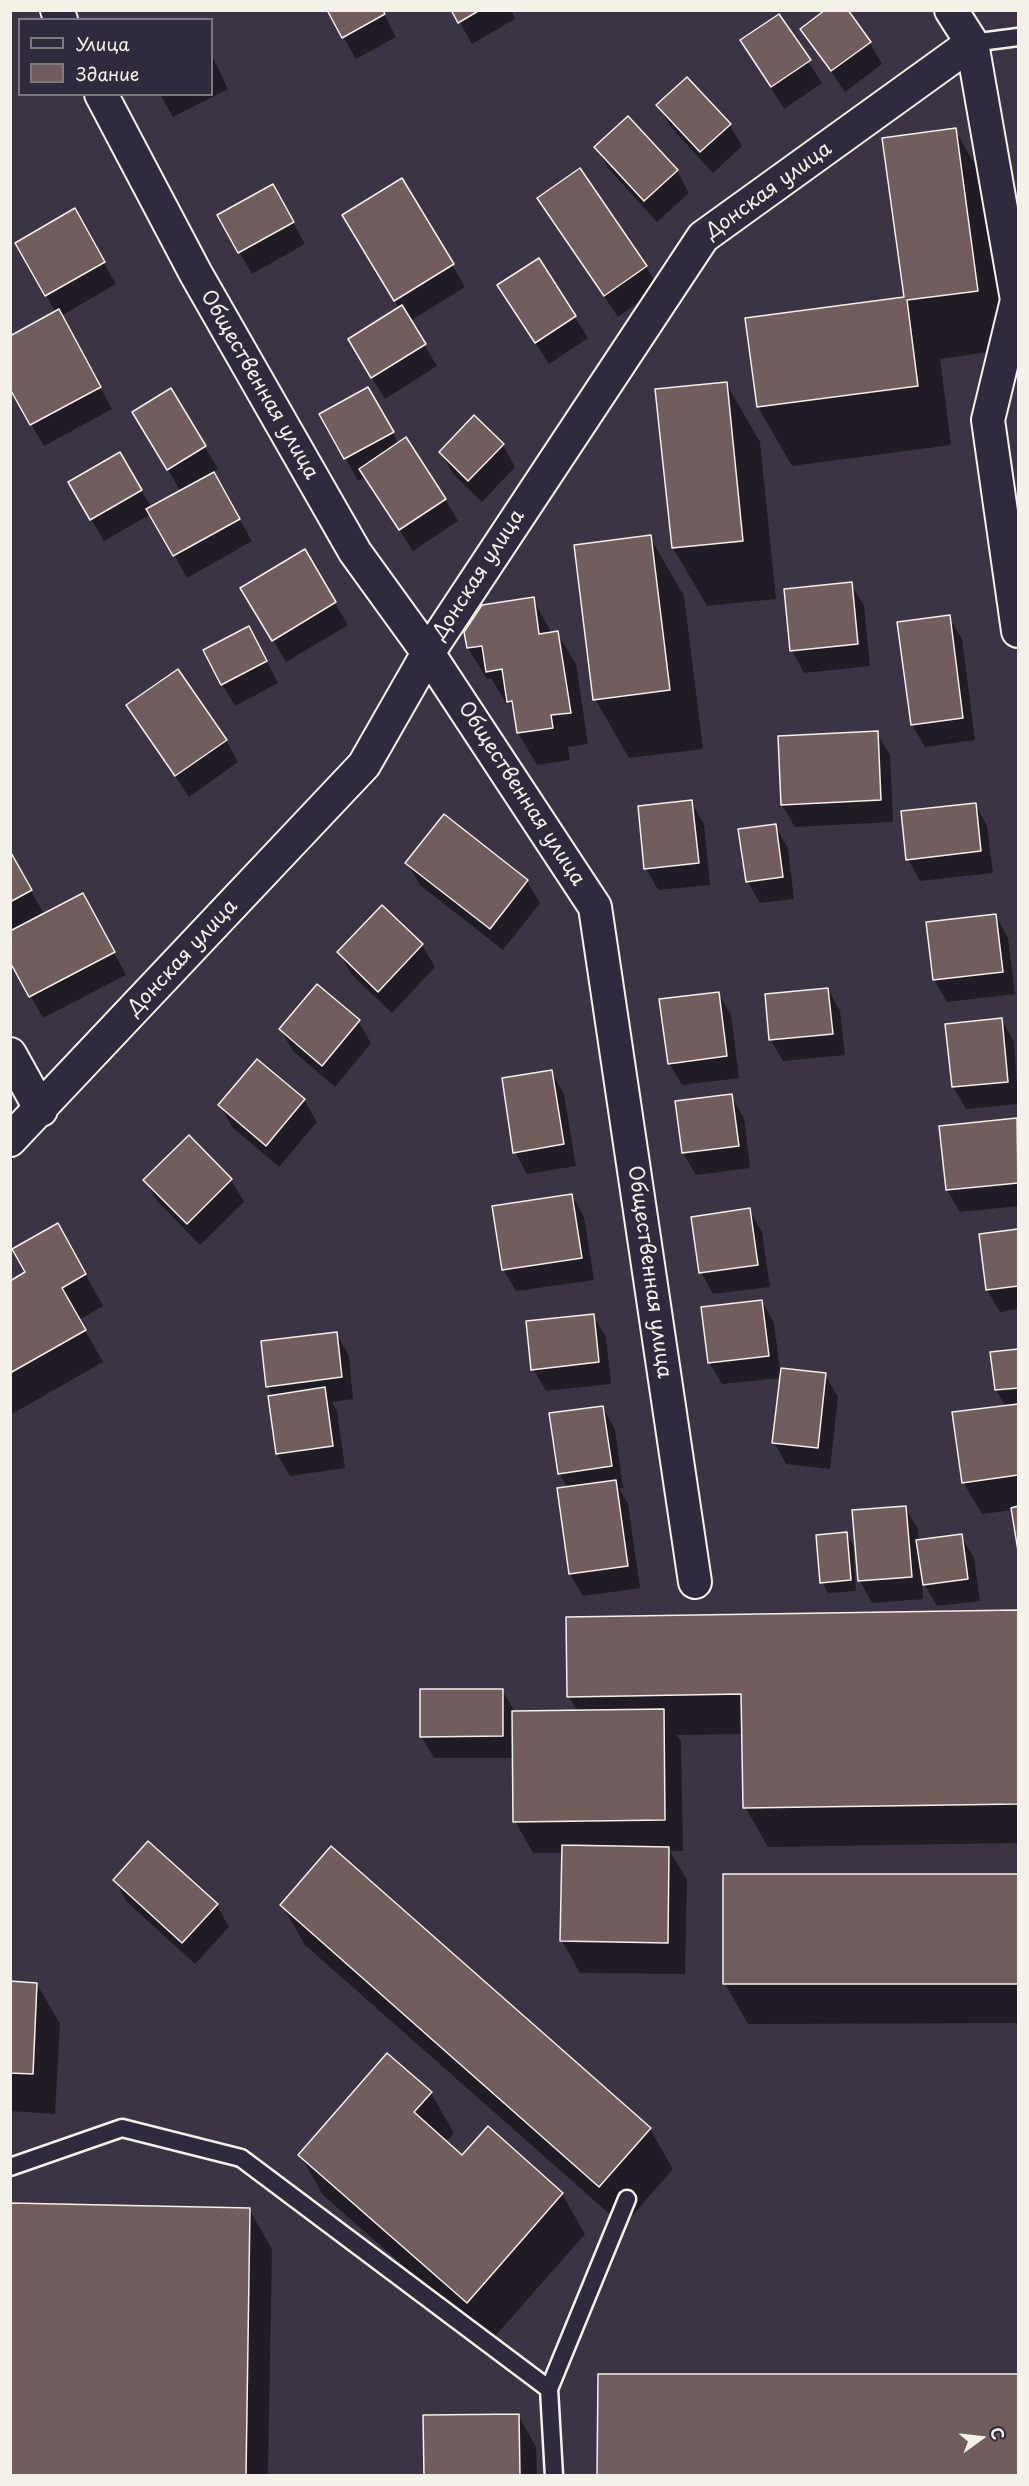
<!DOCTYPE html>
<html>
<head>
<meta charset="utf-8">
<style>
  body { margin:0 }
  #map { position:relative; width:1029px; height:2486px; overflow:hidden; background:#3c3444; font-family:"Playpen Sans",sans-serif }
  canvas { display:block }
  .frame { position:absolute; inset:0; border:12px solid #f4f1e8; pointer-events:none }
  .legend { position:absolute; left:18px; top:18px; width:195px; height:78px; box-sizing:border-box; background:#2f2a3d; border:2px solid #7e7a81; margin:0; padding:8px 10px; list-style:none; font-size:18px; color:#f4f1e8 }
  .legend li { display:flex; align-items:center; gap:12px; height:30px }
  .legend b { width:30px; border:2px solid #7e7a81 }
  .north { position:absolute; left:951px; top:2408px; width:60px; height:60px; -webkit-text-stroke:4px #2f2a3d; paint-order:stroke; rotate:75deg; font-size:16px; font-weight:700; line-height:24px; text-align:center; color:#f4f1e8 }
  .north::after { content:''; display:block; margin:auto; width:21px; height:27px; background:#f4f1e8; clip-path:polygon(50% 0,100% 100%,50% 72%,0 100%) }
</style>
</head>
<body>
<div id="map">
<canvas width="1029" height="2486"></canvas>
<div class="frame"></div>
<ul class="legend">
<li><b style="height:8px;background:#2f2a3d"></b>Улица</li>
<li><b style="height:16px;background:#715d5e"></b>Здание</li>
</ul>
<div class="north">С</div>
</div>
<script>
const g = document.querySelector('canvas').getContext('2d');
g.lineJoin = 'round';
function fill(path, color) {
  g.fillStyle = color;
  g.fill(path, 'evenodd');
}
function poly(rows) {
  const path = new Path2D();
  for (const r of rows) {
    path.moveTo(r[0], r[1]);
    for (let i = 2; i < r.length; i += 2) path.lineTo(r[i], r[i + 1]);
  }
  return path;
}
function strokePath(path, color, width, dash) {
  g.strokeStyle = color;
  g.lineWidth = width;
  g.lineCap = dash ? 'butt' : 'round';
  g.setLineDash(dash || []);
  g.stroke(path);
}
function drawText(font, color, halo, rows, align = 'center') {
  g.font = font + ' "Playpen Sans",sans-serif';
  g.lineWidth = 4.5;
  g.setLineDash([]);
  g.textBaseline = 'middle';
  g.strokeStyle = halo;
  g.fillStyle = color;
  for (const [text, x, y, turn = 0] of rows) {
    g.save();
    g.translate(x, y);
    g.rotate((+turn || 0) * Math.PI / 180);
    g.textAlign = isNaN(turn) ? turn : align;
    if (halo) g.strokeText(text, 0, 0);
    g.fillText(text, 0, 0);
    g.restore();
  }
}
fill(poly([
  [328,10,382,10,396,37,356,59],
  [453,10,511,10,515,19,472,44],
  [779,16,822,83,784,109,742,41],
  [802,29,870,43,882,64,845,92],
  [212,56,228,89,173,117,160,94,212,94],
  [658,105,729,124,742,146,713,173,671,127],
  [955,130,989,189,1010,349,940,359,951,445,792,466,758,407,747,319,905,298],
  [596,147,677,171,689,193,657,222,609,169],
  [402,180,465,287,410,321,437,366,385,399,362,362,400,309,356,237],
  [539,199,646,266,658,288,618,317],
  [285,208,305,244,252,274,239,252],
  [74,210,116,284,61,316,112,409,44,446,31,424,56,313,17,243],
  [539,260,588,338,549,364,512,307],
  [726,383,760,442,776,599,707,606,673,548],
  [367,389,399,444,445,499,458,521,413,551,365,477,358,481,321,414],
  [171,390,218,469,212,472,252,541,187,578,151,514,104,541,70,483,120,454,152,508,181,492,147,434],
  [503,445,515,467,482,502,453,474,441,452],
  [650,537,684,596,703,749,629,758,595,699],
  [304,551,348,625,286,662,242,589],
  [851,584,864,606,870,666,804,673,792,651],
  [533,599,552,634,557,633,576,664,588,744,568,747,570,760,537,765,518,733,515,713,509,702,506,703,491,678,487,679,468,648],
  [949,617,962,639,975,740,925,747,912,725],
  [261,650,278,683,235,706,222,684],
  [128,706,226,740,238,762,189,797],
  [877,733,890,755,893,822,795,827,782,805],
  [691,802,704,824,710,885,658,890,646,868],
  [975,804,987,826,993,873,920,881,908,859],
  [775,826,788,848,794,899,760,903,747,881],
  [10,854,43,912,27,921,28,924,95,917,126,975,43,1018,10,959],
  [407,863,527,881,540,903,503,950,420,885],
  [382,907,422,945,435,967,392,1013,352,975,339,953],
  [996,916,1008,938,1015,994,947,1002,934,980],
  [828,989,840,1011,845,1055,783,1061,770,1039],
  [718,993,731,1015,739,1078,682,1085,669,1063],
  [1002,1020,1014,1042,1018,1104,966,1109,953,1087],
  [358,1021,371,1043,335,1087,293,1051,280,1029],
  [257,1061,304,1100,317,1122,279,1167,232,1127,220,1105],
  [551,1072,564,1094,576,1166,527,1174,515,1152],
  [731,1096,744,1118,750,1168,696,1175,683,1153,677,1102],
  [1016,1120,1018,1124,1018,1206,960,1212,947,1190],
  [145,1180,231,1180,244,1202,200,1245,158,1202],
  [572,1195,584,1217,594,1280,516,1291,503,1269],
  [749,1210,762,1232,770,1287,713,1294,701,1272],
  [1018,1231,1018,1309,1000,1312,987,1290,980,1236],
  [76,1257,103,1306,79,1320,103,1362,10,1415,10,1283],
  [762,1301,774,1323,780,1370,825,1375,838,1397,830,1469,786,1464,774,1442,781,1378,722,1384,709,1362],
  [593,1315,606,1337,611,1384,546,1391,533,1369],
  [336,1333,349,1356,353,1399,332,1402,337,1411,345,1468,290,1476,277,1454,273,1396,267,1386],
  [1018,1351,1018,1542,1013,1510,982,1514,963,1482,1006,1407,996,1390,992,1353],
  [602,1407,615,1429,623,1488,619,1488,628,1504,640,1588,583,1596,570,1574,568,1488,559,1473],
  [905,1507,918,1529,919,1542,961,1536,974,1558,980,1601,937,1606,922,1580,923,1599,872,1603,860,1581,854,1511],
  [846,1534,853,1545,856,1591,828,1593,822,1582],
  [1018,1611,1018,1843,768,1847,745,1807,744,1734,677,1735,681,1742,683,1851,670,1851,687,1880,685,1974,580,1973,562,1941,563,1853,533,1853,515,1821,514,1758,434,1758,421,1736,502,1690,515,1712,578,1712,569,1697,568,1619],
  [725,1875,1018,1875,1018,2023,748,2024,725,1984],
  [115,1880,217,1905,229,1927,195,1964,127,1902],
  [282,1905,650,2129,673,2169,623,2226,305,1945],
  [10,1983,37,1984,60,2024,55,2114,10,2111],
  [431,2093,454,2133,446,2142,462,2157,562,2194,585,2234,490,2342,323,2195,300,2155],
  [249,2209,272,2249,268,2476,10,2476],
  [599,2375,1018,2376,1018,2476,599,2476],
  [518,2415,536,2447,537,2476,426,2476]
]), '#0007');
const building = poly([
  [327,10,383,10,385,14,342,38,327,10],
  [451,10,480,10,458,23,451,10],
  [825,10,848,10,871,42,831,71,800,29,825,10],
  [779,14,811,60,771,87,740,40,779,14],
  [687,77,731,124,700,152,656,105,687,77],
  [628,116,678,170,644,201,594,147,628,116],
  [956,128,978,291,907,300,918,386,757,407,745,318,904,297,882,138,956,128],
  [580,168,647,266,604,296,537,198,580,168],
  [402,178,454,264,394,301,342,215,402,178],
  [273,184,294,222,238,253,217,215,273,184],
  [75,208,105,262,45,296,15,243,75,208],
  [539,258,576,316,535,343,497,285,539,258],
  [402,305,426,344,371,378,348,339,402,305],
  [59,309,101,387,30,425,10,389,10,336,59,309],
  [727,382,743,541,672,548,655,389,727,382],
  [368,387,394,432,344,459,319,414,368,387],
  [171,388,206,446,167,470,132,412,171,388],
  [474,415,504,444,468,481,439,452,474,415],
  [406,437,446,499,399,530,359,469,406,437],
  [120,452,142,490,90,520,68,482,120,452],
  [214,472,240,519,173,556,146,509,214,472],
  [651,535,670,690,593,700,574,545,651,535],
  [305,549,336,602,272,641,240,588,305,549],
  [852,582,858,644,790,651,784,589,852,582],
  [534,597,539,634,558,631,571,713,551,715,553,728,517,733,512,701,507,702,502,669,486,672,482,646,467,648,464,632,482,605,534,597],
  [950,615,963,718,911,725,897,622,950,615],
  [249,626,267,661,221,685,203,650,249,626],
  [178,669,227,740,175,776,126,705,178,669],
  [878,731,881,800,781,805,778,736,878,731],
  [692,800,699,863,644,869,638,806,692,800],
  [976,803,981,851,906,860,901,811,976,803],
  [444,814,528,880,490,929,405,863,444,814],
  [776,824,783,877,746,882,738,829,776,824],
  [10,851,32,890,10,902,10,851],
  [83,893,115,952,29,997,10,962,10,931,83,893],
  [382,905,423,944,378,992,337,952,382,905],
  [996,914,1003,972,933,980,926,922,996,914],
  [317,984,360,1020,322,1066,279,1029,317,984],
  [828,988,833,1034,769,1040,765,994,828,988],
  [719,992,727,1056,668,1064,659,999,719,992],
  [1002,1018,1008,1082,952,1087,945,1024,1002,1018],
  [257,1059,305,1099,266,1146,218,1105,257,1059],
  [552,1070,564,1144,513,1153,502,1078,552,1070],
  [732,1094,739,1146,682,1153,675,1101,732,1094],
  [1017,1118,1018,1183,946,1190,939,1126,1017,1118],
  [189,1135,232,1179,187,1224,143,1180,189,1135],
  [572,1194,582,1258,502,1270,492,1206,572,1194],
  [750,1208,758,1265,699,1273,691,1217,750,1208],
  [58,1223,86,1274,62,1288,86,1330,10,1373,10,1281,25,1272,12,1249,58,1223],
  [1018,1229,1018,1286,986,1290,979,1234,1018,1229],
  [762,1300,769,1356,708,1363,701,1307,762,1300],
  [594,1314,599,1362,531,1370,526,1321,594,1314],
  [337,1332,342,1377,266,1387,261,1341,337,1332],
  [1018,1349,1018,1388,995,1390,990,1352,1018,1349],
  [781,1368,826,1373,818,1448,772,1443,781,1368],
  [325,1387,333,1446,276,1454,268,1396,325,1387],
  [1018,1404,1018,1475,962,1483,952,1412,1018,1404],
  [603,1406,612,1466,558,1474,549,1413,603,1406],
  [616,1480,628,1566,569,1574,557,1488,616,1480],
  [906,1506,912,1577,858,1581,852,1510,906,1506],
  [1018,1506,1018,1551,1011,1508,1018,1506],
  [847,1532,851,1580,820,1583,816,1535,847,1532],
  [962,1534,968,1579,923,1585,916,1540,962,1534],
  [1018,1610,1018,1804,743,1808,741,1694,567,1697,566,1617,1018,1610],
  [420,1689,503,1689,503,1736,420,1737,420,1689],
  [664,1709,665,1820,513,1822,512,1711,664,1709],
  [148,1841,218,1904,182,1943,113,1880,148,1841],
  [562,1845,669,1847,668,1943,560,1941,562,1845],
  [331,1846,651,2128,599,2187,280,1905,331,1846],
  [723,1874,1018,1874,1018,1984,723,1984,723,1874],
  [10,1981,37,1983,33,2074,10,2073,10,1981],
  [387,2053,432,2092,414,2112,462,2155,488,2126,563,2193,467,2303,298,2155,387,2053],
  [10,2203,250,2208,246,2476,10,2476,10,2203],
  [598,2374,1018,2374,1018,2476,597,2476,598,2374],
  [519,2414,520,2476,424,2476,423,2415,519,2414]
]);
fill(building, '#715d5e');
strokePath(building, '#f4f1e8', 1.5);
const lane = poly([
  [972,43,1018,37],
  [10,2167,122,2128,241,2158,549,2389,627,2199],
  [549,2389,554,2476]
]);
const street = poly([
  [57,10,61,20],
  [951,10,972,43,1017,300,988,420,1018,631],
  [101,94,196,274,355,552,428,653,595,907,695,1582],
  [10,1054,41,1110],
  [10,1140,364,765,428,653,703,237,972,43]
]);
strokePath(lane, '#f4f1e8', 21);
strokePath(street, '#f4f1e8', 36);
strokePath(lane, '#2f2a3d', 16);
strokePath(street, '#2f2a3d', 32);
drawText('20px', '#f4f1e8', '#2f2a3d', [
  ["Донская улица",769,191,-36],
  ["Общественная улица",259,385,60],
  ["Донская улица",479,575,-57],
  ["Общественная улица",521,794,57],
  ["Донская улица",183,958,-47],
  ["Общественная улица",649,1272,82]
]);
</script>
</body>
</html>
